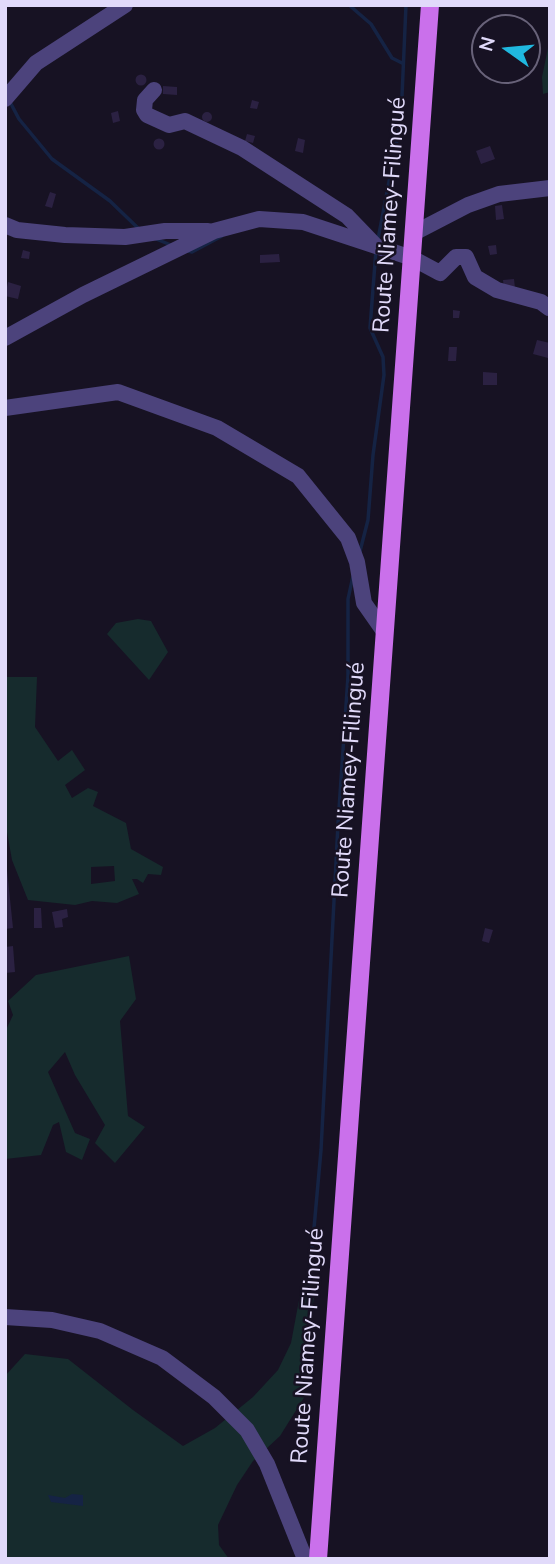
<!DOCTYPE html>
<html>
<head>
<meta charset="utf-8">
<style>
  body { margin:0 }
  #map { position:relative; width:555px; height:1564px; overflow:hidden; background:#171223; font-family:"Nunito Sans",sans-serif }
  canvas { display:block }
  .frame { position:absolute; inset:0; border:7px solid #e1dafa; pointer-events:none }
  .north { position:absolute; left:471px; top:14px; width:70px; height:70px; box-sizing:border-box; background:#171223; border:2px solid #686279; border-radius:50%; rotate:285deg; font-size:19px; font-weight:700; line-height:28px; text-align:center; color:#e1dafa }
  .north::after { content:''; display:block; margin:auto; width:24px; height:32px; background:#20b8df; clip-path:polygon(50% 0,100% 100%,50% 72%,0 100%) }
</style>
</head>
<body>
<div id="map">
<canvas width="555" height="1564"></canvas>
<div class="frame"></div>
<div class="north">N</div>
</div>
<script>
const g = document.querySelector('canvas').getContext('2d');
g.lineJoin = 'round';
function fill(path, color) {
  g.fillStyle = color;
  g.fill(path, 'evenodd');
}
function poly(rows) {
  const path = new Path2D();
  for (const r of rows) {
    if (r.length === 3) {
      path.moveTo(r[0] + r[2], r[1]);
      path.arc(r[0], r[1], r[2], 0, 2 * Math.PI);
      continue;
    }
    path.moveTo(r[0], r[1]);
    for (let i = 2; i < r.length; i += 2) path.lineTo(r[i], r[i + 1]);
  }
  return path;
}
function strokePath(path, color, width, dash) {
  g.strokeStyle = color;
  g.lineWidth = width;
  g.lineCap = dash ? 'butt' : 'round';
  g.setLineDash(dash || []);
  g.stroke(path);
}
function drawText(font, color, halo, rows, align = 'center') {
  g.font = font + ' "Nunito Sans",sans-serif';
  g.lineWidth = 5;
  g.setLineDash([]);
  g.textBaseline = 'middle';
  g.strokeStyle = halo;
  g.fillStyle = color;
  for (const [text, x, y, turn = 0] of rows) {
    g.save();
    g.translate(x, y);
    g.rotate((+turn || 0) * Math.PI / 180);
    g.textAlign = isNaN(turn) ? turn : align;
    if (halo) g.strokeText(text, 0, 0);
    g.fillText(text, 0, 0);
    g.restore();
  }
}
fill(poly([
  [548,48,550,92,543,94,542,77],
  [138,619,151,621,168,652,149,680,107,634,116,623],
  [5,677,37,677,35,727,58,761,72,750,85,770,65,785,72,798,88,788,98,792,93,806,126,823,131,849,163,867,161,875,148,874,143,883,137,879,132,879,139,894,117,903,92,901,75,905,28,900,12,860,5,821],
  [114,866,115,881,91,884,91,867],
  [129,956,136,999,120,1021,128,1116,145,1127,115,1163,95,1143,105,1125,75,1075,65,1052,48,1072,75,1133,90,1139,82,1160,66,1152,59,1122,53,1125,41,1155,5,1159,5,1032,13,1015,8,1001,36,975],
  [302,1284,316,1285,304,1359,309,1370,305,1396,280,1436,253,1461,237,1485,218,1525,219,1545,229,1559,5,1559,5,1376,25,1354,68,1359,133,1410,183,1446,215,1428,253,1397,278,1370,291,1343]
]), '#162b2d');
fill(poly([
  [72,1494,83,1495,83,1506,51,1502,48,1495,65,1498]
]), '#152344');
strokePath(poly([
  [349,5,371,24,392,58,402,63],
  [10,102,19,119,52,159,110,201,140,230],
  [156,239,171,245],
  [378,239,401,119,406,5],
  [188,251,192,252,222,236],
  [359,555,368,520,373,455,384,375,383,357,370,328,376,250],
  [309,1284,321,1150,338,824,348,676,348,599,353,576]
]), '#152344', 3.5);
fill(poly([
  [141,80,5.5],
  [163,86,177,87,177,95,163,94],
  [252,100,259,102,257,109,250,108],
  [118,111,120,121,113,123,111,113],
  [207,117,5],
  [247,134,255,136,253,143,245,141],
  [298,138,305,140,303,153,295,151],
  [159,144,5.5],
  [490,146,495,159,481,164,476,151],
  [50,192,56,194,52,208,45,206],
  [502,205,504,219,496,220,495,206],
  [496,245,497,254,490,255,488,246],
  [23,250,30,252,29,259,21,258],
  [279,254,280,262,260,263,260,255],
  [514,279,515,288,504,289,503,280],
  [8,282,21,286,18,299,5,296],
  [453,310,460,311,459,318,453,318],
  [537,340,550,343,548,358,533,354],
  [449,347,457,347,456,361,448,361],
  [483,372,497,373,497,385,483,385],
  [5,870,7,870,13,928,5,929],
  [34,908,41,908,42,928,34,928],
  [67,909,68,917,62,919,63,927,55,928,52,912],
  [485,928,493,930,489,943,482,941],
  [13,946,15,972,5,973,5,947]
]), '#2b2142');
strokePath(poly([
  [154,90,145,100,144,110,147,115,169,125,185,121,242,148,347,216,375,245],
  [5,99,36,63,125,5],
  [5,225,17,230,65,235,125,237,165,231,208,231],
  [414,233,468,205,499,194,550,188],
  [5,338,83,295,214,231,259,219,303,222,412,258,440,273,456,257,466,257,475,277,497,290,541,302,549,308],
  [5,408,118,392,217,428,298,476,348,538,357,562,364,603,385,633],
  [5,1317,52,1320,100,1331,162,1358,214,1397,247,1430,267,1464,305,1559]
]), '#4c437c', 16);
strokePath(poly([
  [318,1559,430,5]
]), '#ca70eb', 18);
drawText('23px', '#e1dafa', '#171223', [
  ["Route Niamey-Filingué",391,215,-86],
  ["Route Niamey-Filingué",350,780,-86],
  ["Route Niamey-Filingué",309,1346,-86]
]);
</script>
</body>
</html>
